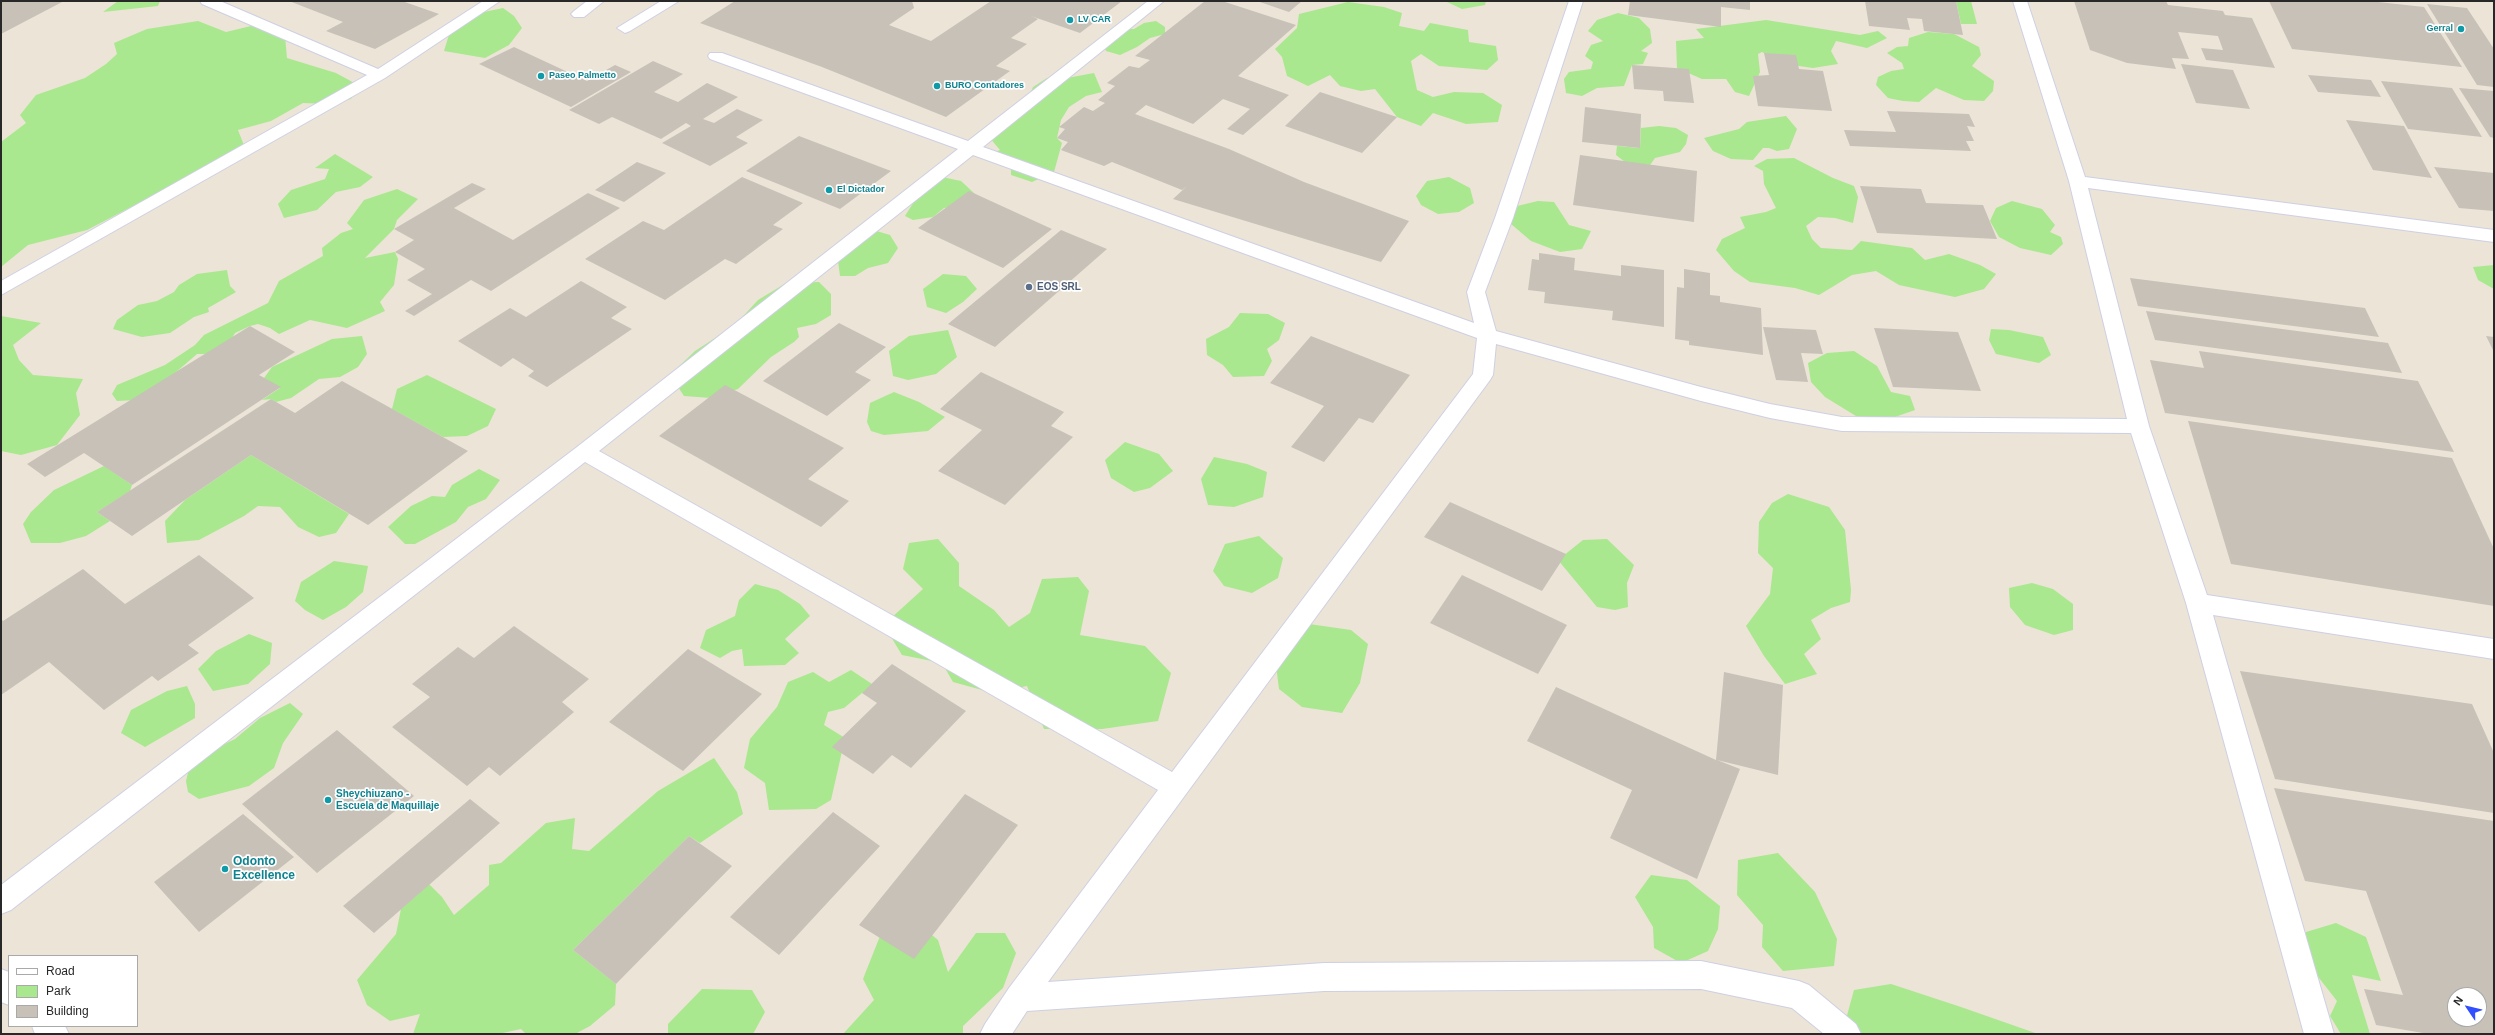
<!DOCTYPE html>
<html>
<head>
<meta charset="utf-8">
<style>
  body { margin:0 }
  #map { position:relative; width:2495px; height:1035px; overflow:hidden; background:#ece4d7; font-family:Arial,sans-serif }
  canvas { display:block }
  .frame { position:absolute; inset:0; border:2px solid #282828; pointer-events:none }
  .legend { position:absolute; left:8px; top:955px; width:130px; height:72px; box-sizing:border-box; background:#fff; border:1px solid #a9a9a9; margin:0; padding:5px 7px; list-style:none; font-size:12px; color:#282828 }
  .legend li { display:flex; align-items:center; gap:8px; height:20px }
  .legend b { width:20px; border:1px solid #a9a9a9 }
  .north { position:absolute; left:2447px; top:987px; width:40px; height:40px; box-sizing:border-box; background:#fff; border:1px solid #a9a9a9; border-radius:50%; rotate:305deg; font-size:11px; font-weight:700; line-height:16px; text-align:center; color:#282828 }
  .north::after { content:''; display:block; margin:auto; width:14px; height:18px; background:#314fff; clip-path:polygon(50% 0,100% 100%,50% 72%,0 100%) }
</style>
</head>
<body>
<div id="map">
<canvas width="2495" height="1035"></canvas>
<div class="frame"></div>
<ul class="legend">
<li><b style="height:5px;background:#fff"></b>Road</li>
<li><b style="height:11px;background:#a9e88e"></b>Park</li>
<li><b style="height:11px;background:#c7c1b8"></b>Building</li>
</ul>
<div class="north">N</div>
</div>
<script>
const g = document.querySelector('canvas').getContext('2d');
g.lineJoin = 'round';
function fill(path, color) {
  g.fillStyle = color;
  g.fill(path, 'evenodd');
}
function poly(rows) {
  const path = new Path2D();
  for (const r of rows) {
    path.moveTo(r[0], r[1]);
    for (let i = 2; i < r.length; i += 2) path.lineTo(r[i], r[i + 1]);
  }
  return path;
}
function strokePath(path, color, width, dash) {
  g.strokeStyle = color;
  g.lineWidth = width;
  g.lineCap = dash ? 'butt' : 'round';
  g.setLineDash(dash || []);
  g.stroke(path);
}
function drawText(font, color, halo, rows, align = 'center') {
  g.font = font + ' Arial,sans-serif';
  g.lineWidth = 3.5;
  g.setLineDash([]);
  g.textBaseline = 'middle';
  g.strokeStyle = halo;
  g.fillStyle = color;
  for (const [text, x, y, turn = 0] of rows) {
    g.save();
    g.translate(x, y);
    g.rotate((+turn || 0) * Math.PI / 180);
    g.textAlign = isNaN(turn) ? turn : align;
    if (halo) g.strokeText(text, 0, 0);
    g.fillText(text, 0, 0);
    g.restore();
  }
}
fill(poly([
  [118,1,160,1,158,6,103,12],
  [1445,1,1486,1,1485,5,1462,9],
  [1956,1,1971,1,1977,24,1961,24],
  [1348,2,1384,7,1402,13,1399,26,1424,31,1430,23,1468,30,1469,42,1496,46,1498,60,1487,70,1439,66,1421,54,1411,61,1417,90,1433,97,1454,92,1483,93,1502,105,1498,122,1466,124,1433,113,1421,126,1397,117,1375,89,1361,91,1340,86,1330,75,1308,86,1287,76,1282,57,1275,49,1297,28,1299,14],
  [503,8,514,16,522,28,509,45,485,58,444,51,451,28,479,13],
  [1618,13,1639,18,1650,29,1652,43,1641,51,1648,53,1643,64,1632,65,1624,86,1597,88,1582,96,1566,93,1564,79,1569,72,1591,69,1593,62,1585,56,1591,45,1603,41,1588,31,1597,20],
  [1766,20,1860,35,1878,31,1887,38,1867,48,1836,41,1831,51,1838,64,1813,68,1785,64,1762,52,1758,54,1760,72,1749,96,1735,92,1726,79,1702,79,1677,68,1676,41,1704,38,1696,29],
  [198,21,226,32,251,26,285,36,287,58,336,73,358,85,351,99,328,104,303,103,271,121,238,130,245,148,87,230,28,245,1,267,1,142,26,123,20,115,36,95,85,78,106,64,117,54,114,43,147,29],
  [1156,21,1165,27,1165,34,1150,38,1137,47,1120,55,1106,51,1102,43,1122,29,1134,29,1144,23],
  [1928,32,1954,34,1979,47,1981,55,1972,66,1994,81,1993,91,1984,101,1964,100,1936,88,1919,102,1903,101,1888,98,1876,85,1878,77,1891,71,1904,69,1902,63,1887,53,1897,47,1908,46,1909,38],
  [1094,73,1102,92,1086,96,1069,107,1061,120,1057,138,1062,143,1054,172,1032,182,1011,175,1011,168,988,155,1000,150,989,137,1025,106,1033,87,1047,78,1067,78],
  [1786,116,1797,129,1789,149,1777,151,1769,148,1763,148,1753,160,1731,159,1713,151,1704,138,1739,129,1747,122],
  [1659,126,1676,128,1688,135,1686,144,1680,152,1655,158,1650,165,1625,162,1616,155,1617,146,1640,148,1641,128],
  [335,154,373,177,360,187,336,192,317,210,284,218,278,204,291,190,325,179,329,169,315,168],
  [1794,158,1833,178,1854,186,1858,197,1853,223,1835,218,1818,217,1806,226,1812,239,1821,248,1852,250,1861,241,1912,248,1925,260,1949,254,1980,265,1996,274,1984,289,1955,297,1899,285,1876,271,1852,275,1819,295,1795,288,1750,282,1734,271,1716,250,1722,239,1745,228,1740,217,1766,212,1776,208,1764,184,1763,171,1754,166,1767,159],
  [942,177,961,181,975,194,969,205,944,208,933,217,913,220,905,216,915,200],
  [1449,177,1470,188,1474,203,1459,212,1438,214,1421,205,1416,196,1427,181],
  [397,189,418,199,397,220,394,229,365,258,395,252,398,259,394,285,380,302,385,311,347,328,310,320,279,334,270,328,258,324,250,326,235,333,228,345,211,354,197,354,161,385,136,400,117,401,112,394,117,385,165,365,195,345,204,335,268,303,279,281,323,256,322,248,341,233,353,229,347,223,364,200],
  [1538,201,1554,202,1569,225,1591,231,1582,249,1560,252,1531,241,1504,218,1513,207],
  [2012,201,2042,209,2055,225,2050,232,2061,237,2063,244,2051,255,2020,248,1999,237,1990,221,1996,208],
  [873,230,890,235,898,248,888,263,868,268,855,276,840,276,838,261],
  [2494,265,2494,289,2478,280,2473,267],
  [227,270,230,286,236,292,208,308,209,312,194,317,170,333,142,337,113,329,117,320,138,305,157,301,174,292,179,285,197,274],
  [943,274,966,276,977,289,963,302,946,313,927,307,923,289],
  [819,282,831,294,831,315,816,324,797,328,799,337,794,342,771,357,738,389,711,398,684,396,678,387,672,373,695,351,735,325,758,300,786,283],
  [1240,313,1268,314,1285,323,1279,340,1267,349,1272,361,1264,376,1233,377,1223,365,1207,355,1206,339,1229,327],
  [1,316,41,323,13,345,19,360,33,375,83,379,76,393,80,415,57,445,21,455,1,451],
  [1991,329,2009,330,2043,337,2051,355,2039,363,1996,354,1989,340],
  [948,330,957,357,936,374,908,380,893,376,889,351,909,336],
  [362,336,367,354,358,367,340,377,319,379,291,398,276,402,271,399,262,400,280,388,264,378,272,367,332,339],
  [1854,351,1877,366,1891,392,1910,396,1915,410,1892,418,1856,416,1825,397,1811,382,1808,363,1827,353],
  [427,375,496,409,488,426,467,436,443,437,392,409,397,389],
  [894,392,919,402,945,417,928,431,884,435,871,431,867,422,870,403],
  [1125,442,1159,454,1173,471,1150,488,1134,492,1111,478,1105,460],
  [251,455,349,514,336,533,319,537,298,527,280,507,258,506,244,516,199,540,167,543,165,521,185,500],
  [1214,457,1247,464,1267,472,1263,497,1234,507,1208,505,1201,479],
  [104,466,132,485,130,491,97,512,110,521,86,536,60,543,31,543,23,524,31,512,54,490],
  [479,469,500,480,486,499,468,507,456,522,415,544,405,544,388,527,411,506,432,496,445,497,452,485],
  [1788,494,1829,507,1845,530,1851,590,1850,602,1831,608,1811,620,1821,639,1804,654,1817,674,1785,684,1764,656,1746,626,1770,594,1773,568,1758,553,1759,522,1772,503],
  [1259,536,1283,558,1278,578,1252,593,1224,586,1213,571,1225,544],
  [938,539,959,563,959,586,994,610,1009,627,1030,613,1042,579,1078,577,1089,591,1080,635,1145,646,1171,673,1158,721,1102,729,1044,729,1027,686,993,693,953,682,942,663,902,655,888,632,890,619,923,589,903,569,909,543],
  [1607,539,1634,565,1627,583,1628,607,1615,610,1597,607,1558,560,1583,540],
  [334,561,368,566,363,592,346,607,323,620,305,610,295,601,301,582],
  [2032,583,2053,589,2073,604,2073,630,2054,635,2025,625,2010,607,2009,588],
  [755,584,778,590,800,604,810,616,785,639,799,653,785,665,744,666,742,649,732,651,720,658,700,648,706,630,735,616,739,600],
  [1302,623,1351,630,1368,644,1360,683,1342,713,1302,707,1279,689,1274,650],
  [249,634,272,643,270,664,248,684,213,691,198,669,216,651],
  [851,670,875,686,862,693,844,708,828,712,824,725,845,738,831,800,816,809,769,810,765,783,744,768,750,739,777,707,788,682,813,672,829,682],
  [187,686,195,704,195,718,145,747,121,733,131,710,167,691],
  [290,703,303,714,283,743,274,768,249,786,199,799,188,792,186,781,191,760,235,739,260,718],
  [714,758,737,792,743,814,700,843,689,836,573,950,616,984,615,1005,590,1026,575,1034,526,1034,521,1029,498,1034,413,1034,420,1014,390,1021,367,1005,357,980,396,934,401,909,429,884,442,897,454,915,489,885,489,865,501,863,546,823,575,818,572,849,589,851,658,791],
  [1778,853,1815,892,1837,939,1834,966,1783,971,1762,947,1763,925,1737,895,1738,860],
  [1651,875,1687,880,1720,906,1718,929,1708,951,1681,963,1654,948,1653,927,1635,897],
  [2336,923,2366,937,2381,981,2352,975,2370,1034,2341,1034,2330,1016,2337,1001,2305,960,2306,932],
  [921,926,938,940,948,972,976,933,1005,933,1016,953,1003,988,963,1026,963,1034,843,1034,874,1000,863,979,882,931],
  [1891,984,1961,1007,2038,1034,1850,1034,1846,1019,1854,990],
  [702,989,752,990,765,1012,753,1034,668,1034,668,1024]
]), '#a9e88e');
fill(poly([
  [1,1,64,1,1,34],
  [289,1,402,1,439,14,375,49,326,31,343,22],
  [735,1,912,1,914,8,889,25,931,41,991,1,1122,1,1080,33,1031,16,1038,19,1011,38,1027,44,996,66,1010,71,946,117,822,67,700,23],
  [1205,1,1222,1,1296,25,1238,76,1289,95,1243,135,1227,129,1250,109,1223,99,1193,124,1146,105,1135,114,1229,149,1304,182,1409,221,1381,262,1173,199,1187,186,1182,190,1112,162,1104,166,1061,150,1068,142,1057,138,1065,129,1059,127,1084,107,1093,111,1105,103,1098,100,1115,86,1107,83,1129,66,1139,68,1150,60,1135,56],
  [1257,1,1302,1,1289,12],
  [1630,1,1750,1,1750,10,1721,7,1721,27,1628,15],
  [1865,1,1956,1,1963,35,1924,31,1922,19,1907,18,1910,30,1869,26],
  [2074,1,2166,1,2168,5,2223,11,2225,15,2252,18,2275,68,2206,60,2201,48,2223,50,2218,36,2178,32,2189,59,2172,58,2176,69,2127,63,2090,50],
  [2269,1,2369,1,2424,7,2462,67,2292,49],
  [2427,4,2467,8,2494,49,2494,87,2477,85],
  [514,47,587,81,615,65,631,72,571,107,479,64],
  [1764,53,1796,55,1799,69,1823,71,1832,111,1758,106,1753,76,1769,75],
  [653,61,683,74,654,92,678,102,707,83,738,97,703,119,714,123,737,109,763,120,736,137,748,143,710,166,662,143,691,126,686,123,661,139,612,117,599,124,569,110],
  [2181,64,2233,70,2250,109,2196,103],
  [1632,65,1689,69,1694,103,1664,101,1663,91,1634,89],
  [2308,75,2371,80,2381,97,2318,92],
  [2381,81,2452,88,2482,137,2408,129],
  [2459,88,2494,91,2494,138,2490,137],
  [1320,92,1397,117,1362,153,1285,126],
  [1585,107,1641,114,1640,148,1582,142],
  [1887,111,1969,114,1975,127,1967,126,1974,141,1966,141,1971,151,1850,146,1844,130,1896,132],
  [2346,120,2404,126,2432,178,2373,170],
  [799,136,891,171,840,209,746,171],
  [1580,155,1697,171,1694,222,1573,205],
  [637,162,666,173,624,202,595,190],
  [2434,167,2494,173,2494,211,2459,208],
  [742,177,803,203,773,225,783,229,736,264,725,259,665,300,585,259,643,221,664,230],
  [472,183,486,189,454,208,513,240,588,193,620,208,491,291,471,280,414,316,405,311,432,294,407,280,425,269,395,252,414,240,394,229],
  [1860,186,1921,189,1926,203,1983,205,1997,239,1877,233],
  [969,191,1052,229,1003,268,918,228],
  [1061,230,1107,249,995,347,948,324],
  [1539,253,1575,258,1574,270,1621,276,1621,265,1664,270,1664,327,1612,320,1613,311,1544,303,1545,292,1528,290,1532,259,1539,260],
  [1684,269,1710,273,1710,295,1720,296,1720,302,1761,308,1763,355,1689,345,1689,341,1675,339,1677,287,1684,288],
  [2130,278,2365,308,2379,337,2138,306],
  [581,281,627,307,611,318,632,329,547,387,528,376,534,371,513,358,501,367,458,341,510,308,526,317],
  [2146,311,2388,343,2402,373,2155,340],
  [839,323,886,347,855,372,871,380,827,416,763,381],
  [250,326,295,352,259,375,281,387,132,485,84,453,45,477,27,464],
  [1763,327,1816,330,1823,354,1801,353,1808,382,1776,380],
  [1874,328,1958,332,1981,391,1893,387],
  [1311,336,1410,375,1373,423,1359,418,1324,462,1291,447,1324,406,1270,383],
  [2486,336,2494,337,2494,352],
  [2199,351,2418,381,2454,452,2165,413,2150,360,2204,368],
  [981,372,1064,412,1051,426,1073,437,1005,505,938,471,982,430,940,409],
  [342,381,468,451,368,525,251,455,132,536,97,512,271,399,295,413],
  [725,385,844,448,808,479,849,501,821,527,659,436],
  [2188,421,2452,458,2494,549,2494,606,2231,564],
  [1450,502,1566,554,1542,591,1424,537],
  [199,555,254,598,188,645,199,653,158,681,152,676,104,710,49,662,1,695,1,619,3,621,83,569,125,604],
  [1462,575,1567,625,1538,674,1430,623],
  [514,626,589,679,562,702,574,712,500,776,489,767,467,786,392,727,430,697,412,684,458,647,474,658],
  [688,649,762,694,683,771,609,722],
  [892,664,966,711,911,768,892,755,873,774,832,747,877,703,862,693],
  [2240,671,2472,704,2494,753,2494,813,2275,779],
  [1724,672,1783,685,1778,775,1717,760,1740,769,1697,879,1610,838,1632,790,1527,741,1556,687,1716,760],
  [337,730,414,796,317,873,242,804],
  [2274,788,2494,821,2494,1034,2429,1034,2376,1025,2364,989,2403,995,2366,891,2305,881],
  [2455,995,2479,995,2479,1019,2455,1019],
  [965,794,1018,825,914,959,859,925],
  [470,799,500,823,374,933,343,906],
  [833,812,880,846,779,955,730,917],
  [243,814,294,857,199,932,154,882],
  [689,836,732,866,616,984,573,950]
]), '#c7c1b8');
const service = poly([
  [587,1,604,1,584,17,574,17,571,14,574,11,587,1],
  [661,1,679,1,630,31,625,33,617,28,661,1]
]);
const minor = poly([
  [200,1,220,1,378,69,483,1,500,1,385,78,1,295,1,281,367,75,202,4,200,1],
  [1148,1,1164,1,983,147,1474,323,1467,292,1495,218,1569,1,1583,1,1513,218,1485,292,1496,331,1701,387,1770,404,1842,417,2127,419,2069,181,2013,1,2027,1,2085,177,2494,230,2494,242,2088,188,2149,426,2207,595,2494,639,2494,659,2213,615,2334,1034,2304,1034,2186,603,2131,433,1842,431,1770,418,1701,401,1496,344,1493,375,1490,380,1048,982,1324,963,1701,961,1799,981,1809,985,1856,1024,1861,1034,1824,1034,1792,1008,1701,989,1324,991,1027,1011,1012,1034,980,1034,985,1024,1009,988,1158,790,585,462,11,910,1,914,1,885,577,447,958,149,710,59,708,56,710,53,722,53,968,141,1148,1],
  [973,155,1477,338,1473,374,1172,772,599,451,973,155],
  [1,969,9,972,9,1005,1,1002,1,969],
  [32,1026,65,1026,69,1034,35,1034,32,1026]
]);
strokePath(service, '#cdd0e3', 2);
strokePath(minor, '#cdd0e3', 2);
fill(service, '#fff');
fill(minor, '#fff');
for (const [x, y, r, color] of [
  [1070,20,4,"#0f9aa8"],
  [2461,29,4,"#0f9aa8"],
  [541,76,4,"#0f9aa8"],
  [937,86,4,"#0f9aa8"],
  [829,190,4,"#0f9aa8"],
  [1029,287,4,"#5c6f8a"],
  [328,800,4,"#0f9aa8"],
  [225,869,4,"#0f9aa8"]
]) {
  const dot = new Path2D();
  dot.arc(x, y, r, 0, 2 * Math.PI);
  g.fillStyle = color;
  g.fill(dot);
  strokePath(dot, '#fff', 1.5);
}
drawText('bold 9px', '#0d838f', '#fff', [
  ["LV CAR",1078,20],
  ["Gerral",2453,29,"right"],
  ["Paseo Palmetto",549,76],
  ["BURO Contadores",945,86],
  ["El Dictador",837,190]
], 'left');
drawText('bold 10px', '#4e5e75', '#fff', [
  ["EOS SRL",1037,287]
], 'left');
drawText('bold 10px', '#0d838f', '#fff', [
  ["Sheychiuzano -",336,794],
  ["Escuela de Maquillaje",336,806]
], 'left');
drawText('bold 12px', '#0d838f', '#fff', [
  ["Odonto",233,862],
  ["Excellence",233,876]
], 'left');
</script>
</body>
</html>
